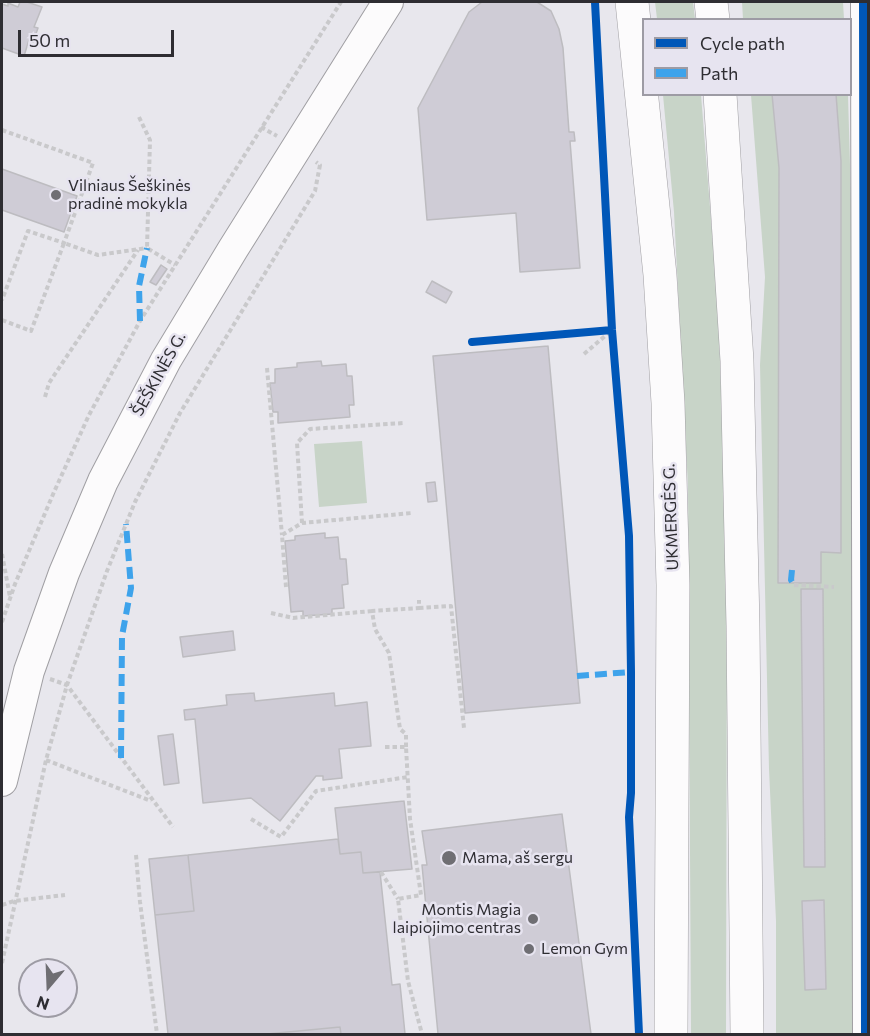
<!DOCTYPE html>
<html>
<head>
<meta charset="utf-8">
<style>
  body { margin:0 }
  #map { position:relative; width:870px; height:1036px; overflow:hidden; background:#e8e7ed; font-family:Commissioner,sans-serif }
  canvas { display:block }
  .frame { position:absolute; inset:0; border:3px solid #2e2d32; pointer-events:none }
  .legend { position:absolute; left:642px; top:18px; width:210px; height:78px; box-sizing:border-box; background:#e7e4f0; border:2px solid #9d9ba4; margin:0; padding:8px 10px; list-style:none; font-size:18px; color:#2e2d32 }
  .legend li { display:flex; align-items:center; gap:12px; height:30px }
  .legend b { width:30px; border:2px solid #9d9ba4 }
  .north { position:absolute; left:18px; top:958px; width:60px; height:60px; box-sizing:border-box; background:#e7e4f0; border:2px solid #9d9ba4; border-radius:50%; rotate:199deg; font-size:16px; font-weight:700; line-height:24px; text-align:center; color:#2e2d32 }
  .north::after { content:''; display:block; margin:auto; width:21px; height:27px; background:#6f6e73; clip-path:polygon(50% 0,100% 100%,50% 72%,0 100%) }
  .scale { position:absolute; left:18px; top:30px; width:156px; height:27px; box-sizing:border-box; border:3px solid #2e2d32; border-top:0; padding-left:8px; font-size:18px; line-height:21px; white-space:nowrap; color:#2e2d32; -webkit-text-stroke:4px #e7e4f0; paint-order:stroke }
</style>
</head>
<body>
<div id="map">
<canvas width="870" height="1036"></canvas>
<div class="frame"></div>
<ul class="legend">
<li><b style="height:8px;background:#0057b8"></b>Cycle path</li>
<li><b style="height:8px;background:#3ea3eb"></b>Path</li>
</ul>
<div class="north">N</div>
<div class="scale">50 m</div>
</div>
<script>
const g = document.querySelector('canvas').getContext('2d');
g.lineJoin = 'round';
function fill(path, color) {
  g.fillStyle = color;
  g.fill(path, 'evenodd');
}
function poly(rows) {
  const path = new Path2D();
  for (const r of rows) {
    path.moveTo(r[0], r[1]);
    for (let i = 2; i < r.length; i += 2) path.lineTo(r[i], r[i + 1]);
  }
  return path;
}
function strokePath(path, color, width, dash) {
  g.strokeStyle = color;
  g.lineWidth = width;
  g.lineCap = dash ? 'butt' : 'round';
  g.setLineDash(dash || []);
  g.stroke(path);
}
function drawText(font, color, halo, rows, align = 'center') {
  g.font = font + ' Commissioner,sans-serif';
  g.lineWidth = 5;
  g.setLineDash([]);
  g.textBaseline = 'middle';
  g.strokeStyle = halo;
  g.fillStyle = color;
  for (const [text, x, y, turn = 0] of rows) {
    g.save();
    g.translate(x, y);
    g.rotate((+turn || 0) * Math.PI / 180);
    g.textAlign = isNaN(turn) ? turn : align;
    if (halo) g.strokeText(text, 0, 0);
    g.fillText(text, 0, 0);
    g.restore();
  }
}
fill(poly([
  [655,2,693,2,695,19,657,19],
  [742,2,843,2,844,19,743,19],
  [663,95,701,95,718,306,724,471,727,603,726,1034,691,1034,688,487,674,212],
  [751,95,848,95,851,200,855,1034,776,1034,776,921,769,769,760,365,765,277],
  [362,441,367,503,319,507,314,444]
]), '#c8d4c8');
const building = poly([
  [20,2,27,2,42,7,34,27,38,28,33,42,29,40,24,56,2,48,2,4,8,6,8,3,18,7,20,2],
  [482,2,537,2,551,11,559,29,563,48,569,132,574,132,575,141,570,141,580,268,520,272,516,213,427,220,418,108,469,12,482,2],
  [772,94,836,94,841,161,841,553,821,552,821,583,778,583,779,168,772,94],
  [2,169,77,196,64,232,2,210,2,169],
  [161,265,167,269,156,285,150,282,161,265],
  [432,281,452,292,446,303,426,292,432,281],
  [548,346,580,703,465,713,433,356,548,346],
  [321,361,322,366,346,364,347,376,352,376,354,405,349,405,350,417,278,423,278,412,273,412,270,383,275,383,275,369,297,367,297,363,321,361],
  [435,482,437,501,428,502,426,483,435,482],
  [325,533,325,538,338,537,340,559,346,559,348,584,342,585,344,608,332,609,332,614,303,616,303,611,291,612,285,541,295,540,295,536,325,533],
  [801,589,823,589,825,867,804,867,801,589],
  [233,631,235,650,183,657,180,637,233,631],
  [254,693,255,701,334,693,335,706,367,702,371,746,339,749,342,778,323,780,323,776,316,776,280,821,251,798,203,803,195,719,185,720,184,710,227,705,226,695,254,693],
  [173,734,179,783,164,785,158,736,173,734],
  [404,801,412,869,363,873,361,852,340,854,335,808,404,801],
  [562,814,591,1034,438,1034,422,865,427,865,422,831,562,814],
  [338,839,340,854,361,852,363,873,380,872,392,985,400,984,405,1034,341,1034,340,1027,267,1034,168,1034,155,915,194,911,188,855,338,839],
  [188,855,194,911,155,915,149,859,188,855],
  [824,900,826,989,805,990,802,901,824,900],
  [340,1027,341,1034,267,1034,340,1027]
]);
fill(building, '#cfccd6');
strokePath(building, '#bdbcc0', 1.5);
const minor = poly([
  [863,2,865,1034]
]);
const tertiary = poly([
  [2,781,29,671,64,573,103,481,166,360,233,249,388,2]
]);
const trunk = poly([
  [632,2,660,275,668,403,673,585,671,1034],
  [711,2,713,20],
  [720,94,737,361,743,626,747,1034]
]);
strokePath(minor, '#a09fa3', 26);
strokePath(tertiary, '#a09fa3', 32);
strokePath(trunk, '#a09fa3', 34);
strokePath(poly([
  [139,117,150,140,147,248,175,265],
  [261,127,277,136],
  [2,130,93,163,64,243,28,231,2,300],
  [2,320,31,331,64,243,98,255,147,248],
  [584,354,612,330],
  [267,368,282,535],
  [45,397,49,383,138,250],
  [302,523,297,443,310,429,404,423],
  [2,554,10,597],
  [794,585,834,587],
  [286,587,282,535,302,523,412,513],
  [419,608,451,606,464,728],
  [271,613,293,618,372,611],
  [2,622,15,584,54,492,89,415,140,321,341,2],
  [50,679,67,685,173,827],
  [385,747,406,747,410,819,421,895,398,899,408,981,422,1034],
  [406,747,406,734,400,729,389,653,375,629,372,611,419,608,419,600],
  [46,760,151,801],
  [251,819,281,837,316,791,408,777],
  [136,855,140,902,157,1034],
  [381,872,398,899],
  [2,905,14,901,65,895],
  [2,963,46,760,67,685,107,571,135,502,180,413,315,191,320,165,316,162]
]), '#c9c9cb', 4, [4.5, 3]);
strokePath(minor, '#fcfbfc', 24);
strokePath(tertiary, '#fcfbfc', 30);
strokePath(trunk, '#fcfbfc', 33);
strokePath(poly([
  [140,321,139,286,147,248],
  [792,570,791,580,794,585],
  [577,676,631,672],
  [121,758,122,636,131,588,126,524]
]), '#3ea3eb', 6, [12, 6]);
strokePath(poly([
  [595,2,612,330,629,536,631,672,631,793,629,817,639,1034],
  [863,2,865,1034],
  [472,342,612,330]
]), '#0057b8', 8);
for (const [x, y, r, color] of [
  [56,195,6,"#6f6e73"],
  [449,858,8,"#6f6e73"],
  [533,919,6,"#6f6e73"],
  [529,949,6,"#6f6e73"]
]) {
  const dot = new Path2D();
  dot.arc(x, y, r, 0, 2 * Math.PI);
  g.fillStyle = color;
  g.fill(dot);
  strokePath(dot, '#e7e4f0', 2);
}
drawText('16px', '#2e2d32', '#e7e4f0', [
  ["Vilniaus Šeškinės",68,186],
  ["pradinė mokykla",68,204],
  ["Mama, aš sergu",462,858],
  ["Montis Magia",521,910,"right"],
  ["laipiojimo centras",521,928,"right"],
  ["Lemon Gym",541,949]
], 'left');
drawText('16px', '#2e2d32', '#e7e4f0', [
  ["ŠEŠKINĖS G.",159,374,-61],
  ["UKMERGĖS G.",671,517,-92]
]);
</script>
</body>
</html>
